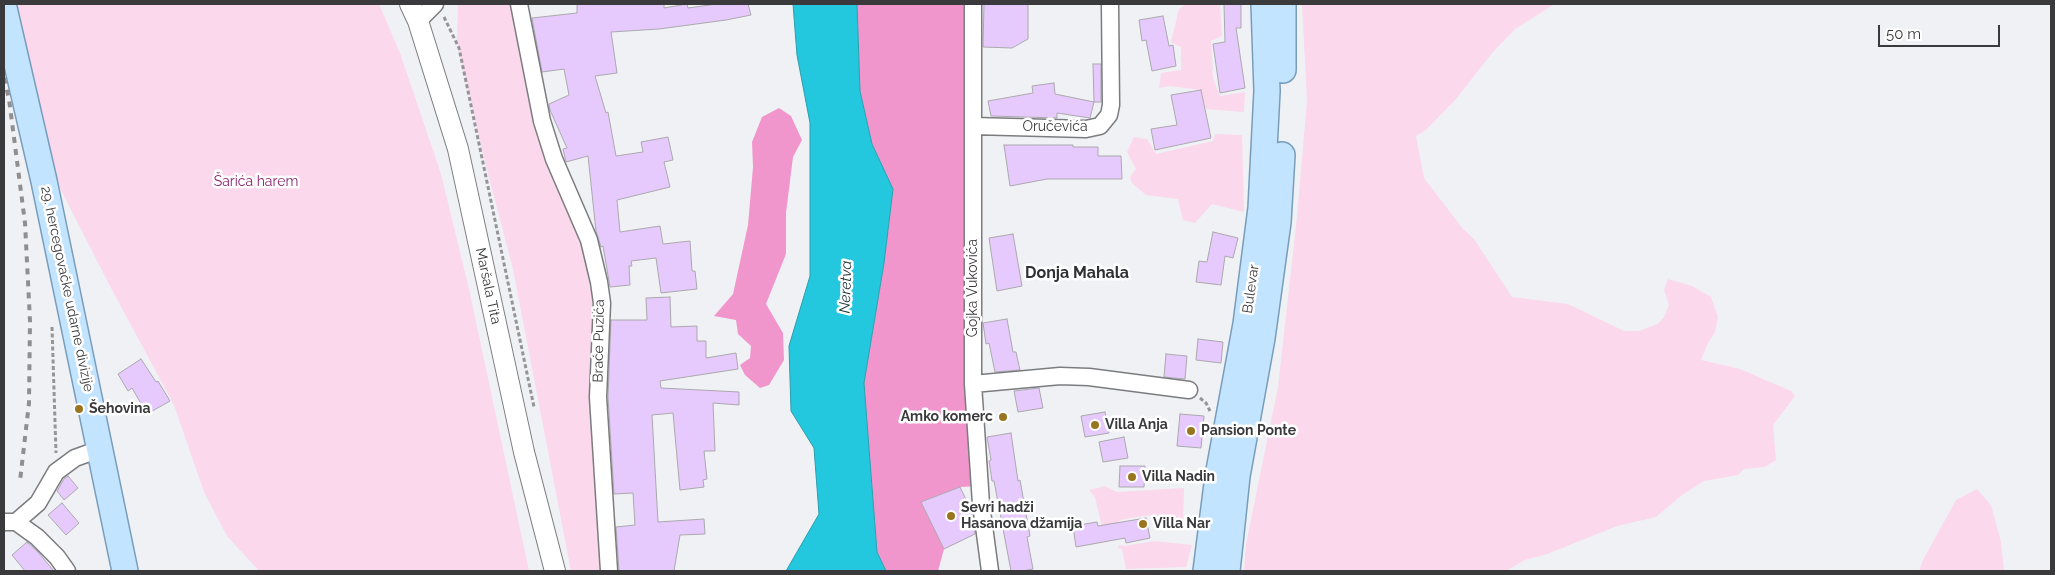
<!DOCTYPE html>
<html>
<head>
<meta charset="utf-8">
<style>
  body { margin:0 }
  #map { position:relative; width:2055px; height:575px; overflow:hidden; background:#f0f1f5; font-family:Raleway,sans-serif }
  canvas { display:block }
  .frame { position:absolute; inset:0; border:5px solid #3a3a3c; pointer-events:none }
  .scale { position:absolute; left:1878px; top:25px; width:122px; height:22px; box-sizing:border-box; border:2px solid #3a3a3c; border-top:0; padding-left:6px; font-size:15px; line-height:18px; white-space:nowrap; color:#3a3a3c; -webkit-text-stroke:4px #fff; paint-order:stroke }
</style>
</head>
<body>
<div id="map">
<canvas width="2055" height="575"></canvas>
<div class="frame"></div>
<div class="scale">50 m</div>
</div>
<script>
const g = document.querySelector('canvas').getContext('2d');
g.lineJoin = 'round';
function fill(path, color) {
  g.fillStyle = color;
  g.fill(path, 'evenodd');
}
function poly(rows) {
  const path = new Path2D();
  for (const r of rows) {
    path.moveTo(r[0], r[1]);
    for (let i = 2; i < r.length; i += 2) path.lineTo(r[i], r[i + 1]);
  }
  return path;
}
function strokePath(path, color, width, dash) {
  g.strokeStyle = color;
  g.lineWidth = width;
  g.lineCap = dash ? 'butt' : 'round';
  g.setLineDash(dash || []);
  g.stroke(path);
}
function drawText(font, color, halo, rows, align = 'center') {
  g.font = font + ' Raleway,sans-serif';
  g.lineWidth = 5;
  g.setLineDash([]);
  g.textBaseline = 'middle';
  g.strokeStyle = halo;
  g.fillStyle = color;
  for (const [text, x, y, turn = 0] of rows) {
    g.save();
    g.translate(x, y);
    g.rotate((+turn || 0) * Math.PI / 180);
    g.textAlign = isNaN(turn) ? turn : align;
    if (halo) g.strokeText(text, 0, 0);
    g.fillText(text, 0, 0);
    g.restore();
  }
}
fill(poly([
  [10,4,379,4,400,53,441,174,469,289,529,571,259,571,227,536,204,492,174,405,111,288,44,157],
  [458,4,515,4,590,261,598,300,590,406,602,571,571,571,513,269,486,166,457,42],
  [1186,4,1220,4,1222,36,1211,41,1213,78,1220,96,1245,92,1244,112,1206,109,1200,90,1170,86,1159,88,1161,73,1181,70,1181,47,1171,42,1179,9],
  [1302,4,1555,4,1515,29,1492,53,1456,99,1426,130,1416,136,1424,178,1463,229,1474,239,1512,297,1568,304,1624,331,1639,331,1658,324,1664,317,1669,305,1664,290,1668,279,1692,286,1711,297,1718,317,1715,332,1708,343,1701,360,1740,369,1791,391,1795,396,1773,425,1776,460,1765,467,1744,469,1738,475,1704,481,1682,495,1656,517,1617,526,1547,554,1525,560,1506,571,1244,571,1246,544,1278,387,1297,217,1307,101],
  [1215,134,1242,135,1244,212,1212,204,1195,223,1183,220,1178,199,1146,195,1132,183,1130,177,1136,169,1127,152,1134,137,1147,139,1156,154,1213,141],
  [1105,486,1117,492,1184,488,1183,524,1179,530,1168,528,1165,517,1153,519,1149,515,1120,520,1117,526,1102,527,1095,497,1089,490],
  [1977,489,1991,505,2001,542,2004,571,1919,571,1923,560,1956,500],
  [1154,541,1192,545,1186,567,1126,569,1122,549,1118,548,1119,545,1125,546]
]), '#fbd8eb');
fill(poly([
  [857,4,973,4,980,486,960,487,921,502,944,549,938,571,886,571,877,552,864,383,884,263,893,189,872,144,860,91],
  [779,108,791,116,802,140,793,157,786,213,786,254,766,304,783,333,784,360,769,385,760,388,745,375,740,365,750,358,751,346,738,334,736,320,714,316,733,294,748,225,753,167,752,142,762,117]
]), '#f196cc');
const water = poly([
  [793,4,857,4,860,91,872,144,893,189,884,263,864,383,877,552,886,571,786,571,819,514,814,448,791,411,789,346,810,276,810,123,797,55,793,4]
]);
fill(water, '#24c8de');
strokePath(water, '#2b9dad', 1);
const building = poly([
  [577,4,664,4,664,8,687,4,688,8,717,4,748,4,751,15,726,20,659,29,611,32,617,73,595,76,606,113,608,112,616,156,643,152,641,142,668,137,673,160,664,162,670,187,617,200,620,232,660,226,663,244,690,241,692,271,695,271,697,289,661,293,656,258,631,261,632,266,629,266,630,285,610,287,603,246,601,247,596,231,588,156,566,162,563,149,567,148,550,110,549,104,569,95,564,69,542,72,532,18,577,13,577,4],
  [984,4,1028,4,1028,39,1012,48,983,47,984,4],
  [1224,4,1241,4,1241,28,1236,28,1245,88,1220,93,1213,44,1225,42,1224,4],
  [1163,16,1169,46,1173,45,1176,66,1152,71,1146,40,1142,41,1139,20,1163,16],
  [1093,64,1101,64,1101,102,1094,102,1093,64],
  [1054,83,1055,94,1094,102,1090,118,1057,113,1057,118,991,116,988,101,1033,93,1032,86,1054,83],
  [1201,90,1211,138,1155,150,1151,129,1177,125,1171,95,1201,90],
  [1004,145,1073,145,1073,147,1098,147,1098,156,1121,156,1122,179,1047,179,1010,186,1004,145],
  [1213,232,1238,238,1233,258,1225,256,1221,285,1196,282,1199,261,1207,262,1213,232],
  [1013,234,1022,286,997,291,989,238,1013,234],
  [670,297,671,327,697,326,697,341,706,341,706,358,736,353,738,369,660,381,661,388,739,392,739,405,713,403,715,451,704,451,707,479,703,480,704,487,680,490,673,413,652,415,658,522,704,519,705,534,680,535,674,571,619,571,616,527,635,525,633,493,614,494,608,397,611,320,647,320,646,298,670,297],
  [1007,319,1013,352,1016,352,1020,370,995,372,989,343,986,344,983,323,1007,319],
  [1198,339,1223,342,1221,363,1196,360,1198,339],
  [1166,354,1187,356,1185,379,1164,377,1166,354],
  [141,359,156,382,158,381,170,401,147,414,132,388,128,391,118,374,141,359],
  [1039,388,1043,408,1018,412,1014,391,1039,388],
  [1105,412,1109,433,1085,437,1081,416,1105,412],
  [1180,414,1204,416,1201,448,1177,446,1180,414],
  [1011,433,1018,481,1020,480,1030,536,1027,537,1033,569,1022,571,1011,571,994,481,992,481,989,461,991,460,987,437,1011,433],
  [1124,437,1128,458,1103,462,1099,442,1124,437],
  [1120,466,1145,466,1144,487,1119,487,1120,466],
  [68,476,78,488,64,500,57,491,64,479,68,476],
  [960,487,972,512,975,534,944,549,921,502,960,487],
  [62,503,79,523,66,535,48,515,62,503],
  [1146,518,1150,538,1126,543,1125,538,1076,547,1073,526,1097,522,1098,526,1146,518],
  [27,542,37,551,54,571,25,571,12,555,27,542]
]);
fill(building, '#e7cafd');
strokePath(building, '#aaa8ac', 1);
const minor = poly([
  [519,4,542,121,554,159,589,240,599,282,602,303,598,397,609,571],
  [973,4,973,384,981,504,990,571],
  [418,21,435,4],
  [973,126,1086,129,1100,126,1109,115,1111,105,1110,4],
  [973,384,1060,376,1089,377,1189,390],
  [4,522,16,522,38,503,56,472,75,458,100,449],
  [16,522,37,537,57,557,67,571]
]);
const tertiary = poly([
  [410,4,418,21,458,149,524,452,555,571]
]);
const primary = poly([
  [1283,4,1283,70],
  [4,8,44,181,125,571],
  [1206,571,1218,476,1246,324,1261,208,1267,91,1264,4],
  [1227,571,1237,476,1262,338,1278,222,1282,155]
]);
strokePath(minor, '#7b7c7f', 19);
strokePath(tertiary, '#7b7c7f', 22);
strokePath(primary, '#789dbb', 28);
strokePath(poly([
  [444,17,459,48,534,407],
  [52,327,56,453],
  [1200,398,1206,403,1210,411]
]), '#959598', 3, [4, 2.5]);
strokePath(minor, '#fff', 16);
strokePath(tertiary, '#fff', 20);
strokePath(primary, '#c2e4ff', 25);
strokePath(poly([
  [4,78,9,99,25,223,30,321,29,403,20,481]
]), '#8f8f92', 4, [6, 6]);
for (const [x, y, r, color] of [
  [79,409,5,"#997520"],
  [1003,417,5,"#997520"],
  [1095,425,5,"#997520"],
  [1191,431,5,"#997520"],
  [1132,477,5,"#997520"],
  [951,516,5,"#997520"],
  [1143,524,5,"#997520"]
]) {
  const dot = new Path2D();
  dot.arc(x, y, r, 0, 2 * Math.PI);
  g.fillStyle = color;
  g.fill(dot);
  strokePath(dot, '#fff', 2);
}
drawText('14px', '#3a3a3c', '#fff', [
  ["Oručevića",1055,127],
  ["Maršala Tita",488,286,78],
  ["Gojka Vukovića",973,288,-90],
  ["29. hercegovačke udarne divizije",67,289,78],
  ["Bulevar",1251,289,-82],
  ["Braće Puzića",599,341,-89]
]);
drawText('14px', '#8c256b', '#fff', [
  ["Šarića harem",256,182]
]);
drawText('bold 14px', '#3a3a3c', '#fff', [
  ["Šehovina",89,409],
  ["Amko komerc",993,417,"right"],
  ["Villa Anja",1105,425],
  ["Pansion Ponte",1201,431],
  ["Villa Nadin",1142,477],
  ["Sevri hadži",961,508],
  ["Hasanova džamija",961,524],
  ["Villa Nar",1153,524]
], 'left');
drawText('italic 15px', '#1b3438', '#fff', [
  ["Neretva",846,287,-88]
]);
drawText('bold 16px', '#303134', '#fff', [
  ["Donja Mahala",1077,273]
]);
</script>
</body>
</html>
